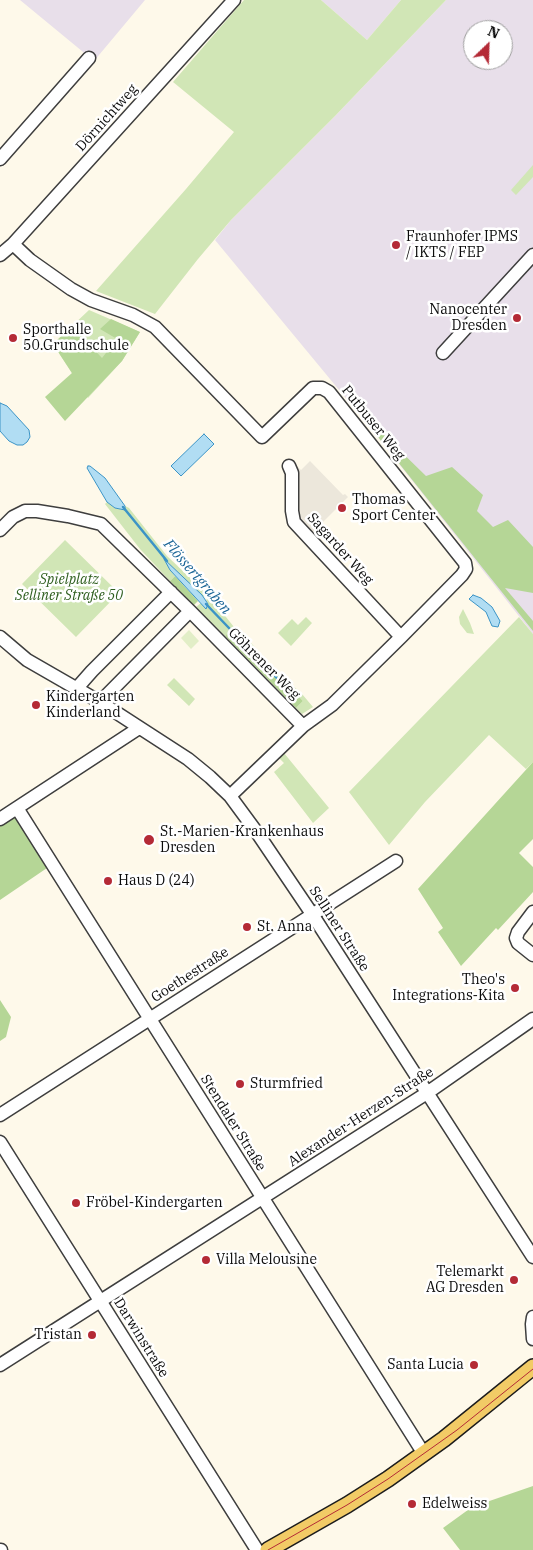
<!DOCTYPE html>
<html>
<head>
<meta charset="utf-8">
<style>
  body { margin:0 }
  #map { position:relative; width:533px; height:1550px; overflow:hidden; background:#fef9ea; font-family:"IBM Plex Serif",serif }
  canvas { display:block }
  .north { position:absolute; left:463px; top:20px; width:50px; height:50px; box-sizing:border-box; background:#fff; border:1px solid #9d9d9d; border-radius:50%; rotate:24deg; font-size:14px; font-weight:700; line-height:20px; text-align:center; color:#0b0b0b }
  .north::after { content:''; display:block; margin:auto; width:18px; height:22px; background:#b42a36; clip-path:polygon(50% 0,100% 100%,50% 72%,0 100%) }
</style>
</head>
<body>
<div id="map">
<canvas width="533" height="1550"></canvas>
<div class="north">N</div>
</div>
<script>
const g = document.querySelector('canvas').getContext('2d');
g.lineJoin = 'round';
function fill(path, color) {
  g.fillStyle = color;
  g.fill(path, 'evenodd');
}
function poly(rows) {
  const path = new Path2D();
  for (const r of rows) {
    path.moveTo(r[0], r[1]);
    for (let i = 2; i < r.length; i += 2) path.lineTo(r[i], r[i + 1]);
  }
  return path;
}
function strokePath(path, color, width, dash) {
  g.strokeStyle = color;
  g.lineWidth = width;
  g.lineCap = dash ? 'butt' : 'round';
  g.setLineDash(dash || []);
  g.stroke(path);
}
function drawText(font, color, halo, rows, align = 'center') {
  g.font = font + ' "IBM Plex Serif",serif';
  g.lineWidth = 5;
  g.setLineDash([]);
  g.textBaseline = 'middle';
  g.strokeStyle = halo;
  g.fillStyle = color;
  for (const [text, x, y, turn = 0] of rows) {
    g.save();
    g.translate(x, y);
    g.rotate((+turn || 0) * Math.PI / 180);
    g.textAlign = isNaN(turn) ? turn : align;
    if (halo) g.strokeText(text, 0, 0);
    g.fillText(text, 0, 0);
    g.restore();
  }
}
fill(poly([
  [20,0,145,0,94,61],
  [321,0,401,0,367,40],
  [446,0,533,0,533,634,373,431,215,240,231,220,336,115],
  [473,30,503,30,503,60,473,60]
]), '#e8dfea');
fill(poly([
  [244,0,321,0,367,40,401,0,446,0,336,115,231,220,198,259,155,314,96,291,186,189,234,132,173,82],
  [533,165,533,177,516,195,511,190],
  [89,310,140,332,122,361,88,398,53,344],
  [107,502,115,508,124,510,125,506,129,508,167,556,207,594,203,597,165,560,170,570,175,576,170,581,140,549,105,504],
  [65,540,119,593,76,637,22,584],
  [210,597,234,627,246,637,270,665,302,694,313,707,302,714,296,708,303,701,232,630,225,636,196,607,201,603,205,608,208,604,206,600],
  [463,609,470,623,474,634,467,633,460,624,459,617],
  [306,617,312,623,291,646,278,633,292,619,298,625],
  [519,617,533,634,533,762,526,769,489,735,425,802,389,845,349,792],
  [174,678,195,699,189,706,167,685],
  [284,753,329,808,313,823,274,772,284,763,279,758]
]), '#d1e6b6');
fill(poly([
  [111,319,140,332,122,361,65,421,45,397,72,373,53,344,72,326,102,358,117,339,100,329],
  [382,433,426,476,452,467,483,495,477,511,493,527,508,520,533,547,533,593,505,588,533,621,533,631,378,437],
  [175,576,198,601,194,605,170,581],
  [232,629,303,701,296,708,225,636],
  [533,762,533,839,519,853,533,867,533,892,498,930,496,928,461,966,438,932,443,928,418,889],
  [15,817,47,868,0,900,0,826],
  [0,1000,11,1017,6,1037,0,1041],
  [533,1486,533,1550,460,1550,443,1528,472,1507]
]), '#b5d696');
fill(poly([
  [189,630,199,641,191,649,181,638]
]), '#e2eec7');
fill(poly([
  [310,461,343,495,345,494,348,497,304,541,296,532,293,462,301,470]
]), '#ece7db');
const water = poly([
  [0,403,7,406,29,430,30,437,27,442,23,445,17,445,9,441,0,431,0,403],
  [204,434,214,444,181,476,171,466,204,434],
  [88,466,90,466,105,478,125,506,125,510,115,508,107,502,87,468,88,466],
  [164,559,202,595,208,604,206,609,170,570,164,559],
  [473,595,481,598,492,607,500,621,498,627,492,626,486,612,469,599,473,595]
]);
fill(water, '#b1ddf3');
strokePath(water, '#3c94c6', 1);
strokePath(poly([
  [123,507,167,561],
  [206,604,295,697]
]), '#3c94c6', 2.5);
const minor = poly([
  [0,159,89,58],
  [13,244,30,260,71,289,91,300,133,315,155,327,262,437,313,388,322,388,329,392,465,563,466,569,462,575,401,637,332,705,303,726,230,796],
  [0,255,13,244,234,0],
  [443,353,533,255],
  [289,466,292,473,292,511,294,522,401,637],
  [0,530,13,517,25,511,37,511,68,516,101,524,190,611,303,726],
  [0,637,27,660,100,702,188,759,210,777,230,796,258,834,312,914,533,1257],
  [77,688,92,671,171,592],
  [100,702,190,611],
  [17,808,424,1454],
  [0,819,139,728],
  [533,912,518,932,516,938,518,943,533,955],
  [0,1115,396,861],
  [0,1142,257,1550],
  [533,1317,532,1324,533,1339],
  [0,1365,427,1093,533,1019],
  [0,1550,1,1550]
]);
const major = poly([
  [268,1550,347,1505,388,1479,444,1439,533,1367]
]);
strokePath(minor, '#3e3e3e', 15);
strokePath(major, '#1c1c1c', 18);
strokePath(minor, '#fff', 12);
strokePath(major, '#f2cb66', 15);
strokePath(poly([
  [268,1550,347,1505,388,1479,457,1430,533,1369]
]), '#b42a36', 1);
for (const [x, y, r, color] of [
  [396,245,5,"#b42a36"],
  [517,318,5,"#b42a36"],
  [13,338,5,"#b42a36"],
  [342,508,5,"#b42a36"],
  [36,705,5,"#b42a36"],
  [149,840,6,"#b42a36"],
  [108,881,5,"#b42a36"],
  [247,927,5,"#b42a36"],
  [515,988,5,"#b42a36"],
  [240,1084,5,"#b42a36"],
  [76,1203,5,"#b42a36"],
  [206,1260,5,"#b42a36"],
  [514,1280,5,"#b42a36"],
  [92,1335,5,"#b42a36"],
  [474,1365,5,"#b42a36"],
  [412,1504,5,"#b42a36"]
]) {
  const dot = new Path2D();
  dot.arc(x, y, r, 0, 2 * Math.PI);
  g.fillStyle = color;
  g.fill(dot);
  strokePath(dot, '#fff', 2);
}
drawText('14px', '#0b0b0b', '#fff', [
  ["Dörnichtweg",107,118,-48],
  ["Putbuser Weg",373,423,51],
  ["Sagarder Weg",340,549,48],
  ["Göhrener Weg",264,664,45],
  ["Selliner Straße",339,929,57],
  ["Goethestraße",190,975,-33],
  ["Alexander-Herzen-Straße",361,1117,-33],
  ["Stendaler Straße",233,1123,58],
  ["Darwinstraße",141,1338,58]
]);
drawText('14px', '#0b0b0b', '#fff', [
  ["Fraunhofer IPMS",406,237],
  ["/ IKTS / FEP",406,253],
  ["Nanocenter",507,310,"right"],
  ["Dresden",507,326,"right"],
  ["Sporthalle",23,330],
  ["50.Grundschule",23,346],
  ["Thomas",352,500],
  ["Sport Center",352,516],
  ["Kindergarten",46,697],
  ["Kinderland",46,713],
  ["St.-Marien-Krankenhaus",160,832],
  ["Dresden",160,848],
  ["Haus D (24)",118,881],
  ["St. Anna",257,927],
  ["Theo's",505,980,"right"],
  ["Integrations-Kita",505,996,"right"],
  ["Sturmfried",250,1084],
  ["Fröbel-Kindergarten",86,1203],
  ["Villa Melousine",216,1260],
  ["Telemarkt",504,1272,"right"],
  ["AG Dresden",504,1288,"right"],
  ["Tristan",82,1335,"right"],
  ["Santa Lucia",464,1365,"right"],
  ["Edelweiss",422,1504]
], 'left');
drawText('italic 14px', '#2f5f1f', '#fff', [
  ["Spielplatz",69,580],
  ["Selliner Straße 50",69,596]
]);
drawText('italic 15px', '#1b6596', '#fff', [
  ["Flössertgraben",197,577,49]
]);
</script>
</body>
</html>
